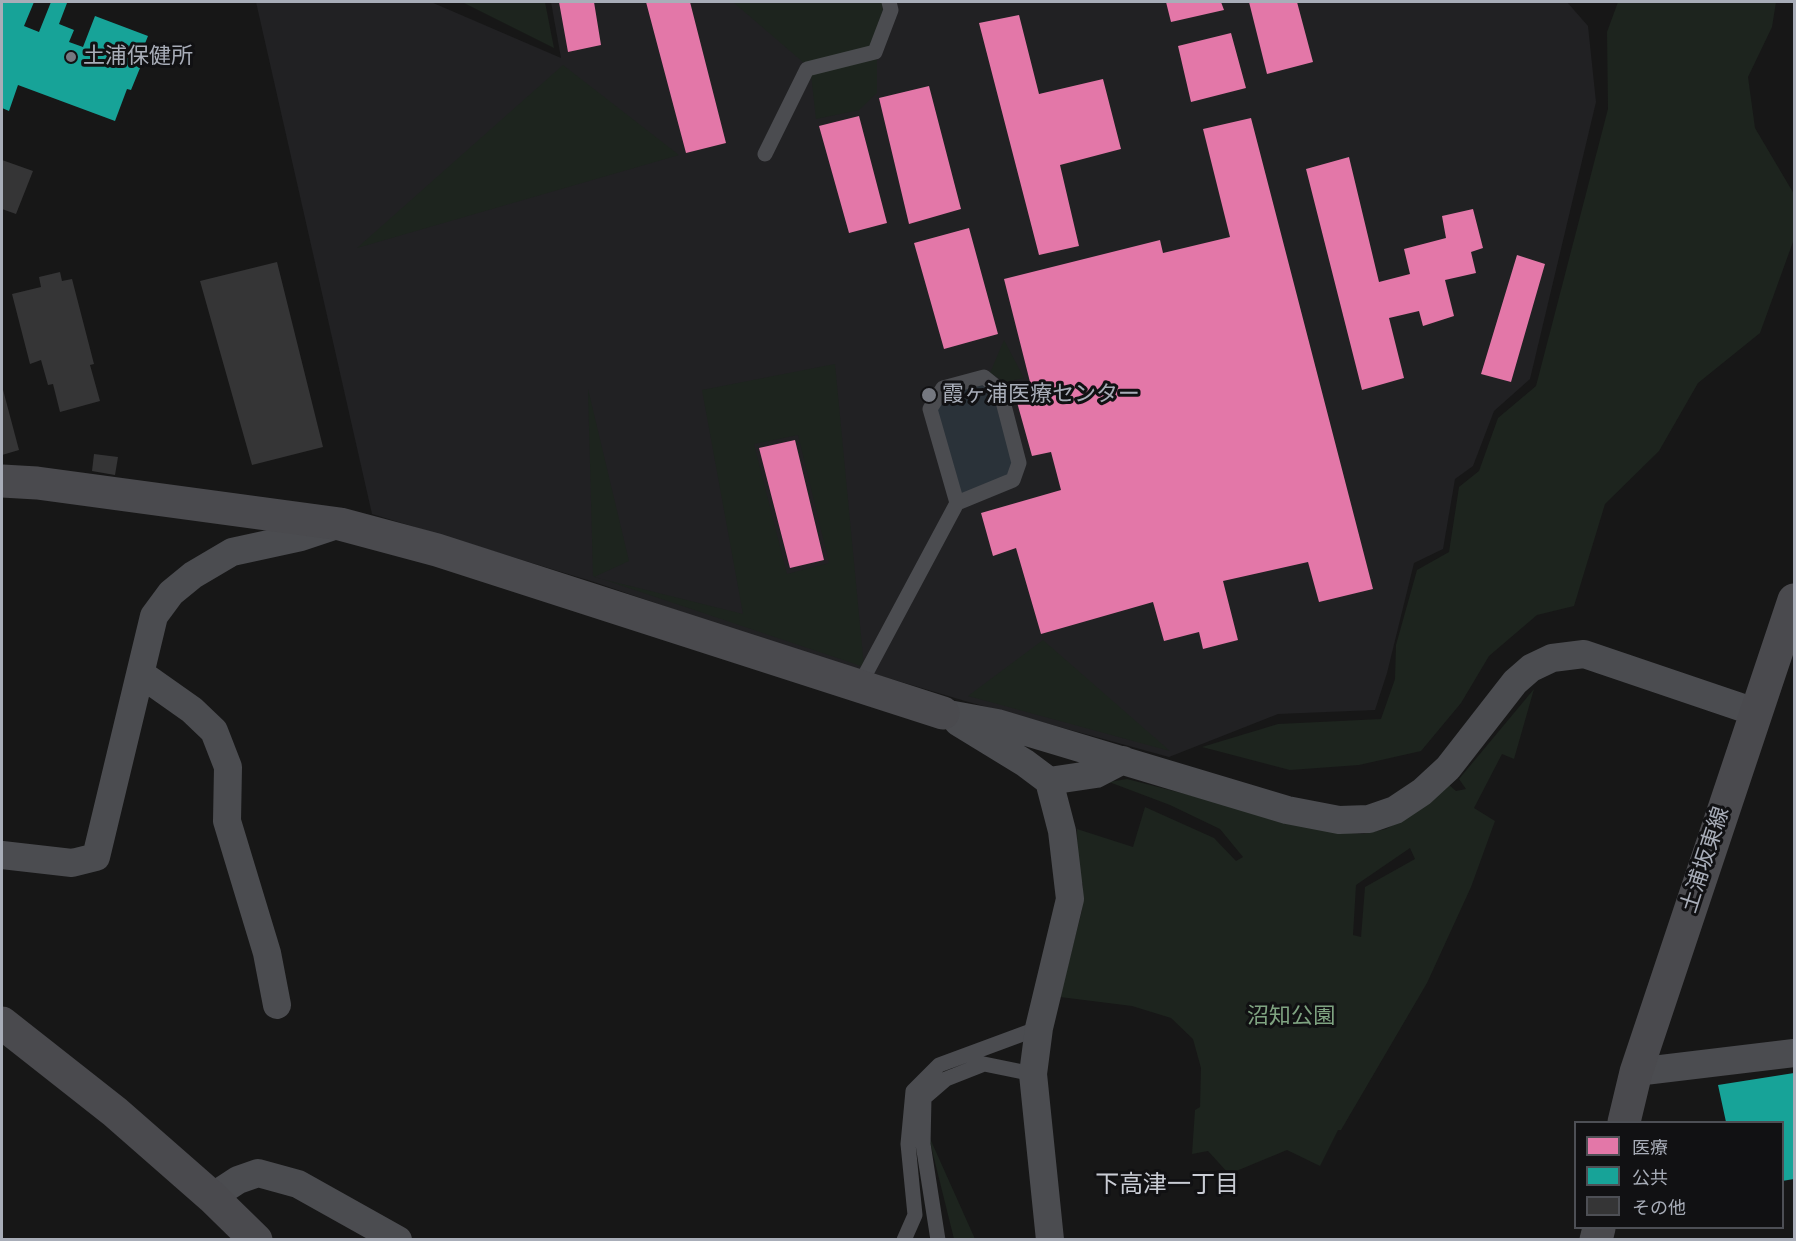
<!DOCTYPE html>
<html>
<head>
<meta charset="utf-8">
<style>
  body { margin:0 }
  #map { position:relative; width:1796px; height:1241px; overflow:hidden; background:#171717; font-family:Signika,"Noto Sans JP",sans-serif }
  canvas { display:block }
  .frame { position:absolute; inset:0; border:3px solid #a8adb8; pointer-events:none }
  .legend { position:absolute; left:1574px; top:1121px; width:210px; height:108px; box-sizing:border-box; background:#111113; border:2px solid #4d4f55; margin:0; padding:8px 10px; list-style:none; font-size:18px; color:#a8adb8 }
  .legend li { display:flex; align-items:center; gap:12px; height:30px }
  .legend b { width:30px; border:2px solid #4d4f55 }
</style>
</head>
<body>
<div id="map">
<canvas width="1796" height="1241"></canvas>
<div class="frame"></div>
<ul class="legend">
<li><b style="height:16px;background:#e377a8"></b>医療</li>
<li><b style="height:16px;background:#17a398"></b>公共</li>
<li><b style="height:16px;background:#353536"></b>その他</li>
</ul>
</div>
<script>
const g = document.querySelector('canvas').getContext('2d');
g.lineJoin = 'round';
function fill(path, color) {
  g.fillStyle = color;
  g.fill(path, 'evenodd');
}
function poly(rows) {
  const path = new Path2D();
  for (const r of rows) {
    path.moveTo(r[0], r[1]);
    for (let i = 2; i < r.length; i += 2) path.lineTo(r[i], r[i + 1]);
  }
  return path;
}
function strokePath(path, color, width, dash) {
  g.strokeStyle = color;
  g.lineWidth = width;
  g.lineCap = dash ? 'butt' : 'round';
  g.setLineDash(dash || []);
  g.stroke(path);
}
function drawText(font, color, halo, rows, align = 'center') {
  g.font = font + ' Signika,"Noto Sans JP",sans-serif';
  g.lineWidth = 6;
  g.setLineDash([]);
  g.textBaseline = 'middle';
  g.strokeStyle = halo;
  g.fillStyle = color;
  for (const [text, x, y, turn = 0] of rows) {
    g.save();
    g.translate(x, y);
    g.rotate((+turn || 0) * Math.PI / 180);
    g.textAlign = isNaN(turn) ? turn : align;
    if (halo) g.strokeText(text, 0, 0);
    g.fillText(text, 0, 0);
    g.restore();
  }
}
fill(poly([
  [256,2,431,2,561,58,551,2,1567,2,1588,26,1596,102,1530,379,1494,411,1473,466,1455,479,1443,549,1414,563,1387,673,1375,710,1278,714,1169,757,965,701,781,646,594,582,372,514]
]), '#212123');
fill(poly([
  [462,2,545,2,554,48],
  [733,2,882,2,883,10,870,48,804,63],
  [1618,2,1776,2,1772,27,1748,77,1755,128,1794,194,1794,239,1760,333,1698,383,1659,451,1605,504,1574,606,1537,615,1489,656,1461,703,1421,751,1359,765,1290,770,1202,747,1278,724,1381,719,1395,679,1396,645,1417,570,1449,552,1459,487,1479,471,1498,418,1536,386,1608,109,1607,32],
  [877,59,877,93,859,110,816,119,811,74],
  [563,65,679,155,357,248],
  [1004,340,1024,378,1005,382,990,373],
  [835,364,864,667,593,576,588,389,629,561,594,577,743,614,702,390],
  [798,435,829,563,787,574,754,444],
  [1043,640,1170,751,968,696],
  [1534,689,1514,759,1502,754,1474,808,1495,821,1471,887,1427,983,1341,1130,1338,1130,1320,1166,1287,1150,1229,1174,1208,1151,1192,1154,1195,1110,1200,1107,1201,1068,1193,1039,1171,1018,1132,1006,1060,997,1082,910,1083,884,1078,880,1077,829,1133,847,1145,807,1214,838,1236,861,1243,857,1220,829,1170,805,1109,782,1127,779,1329,831,1363,834,1386,829,1421,809,1448,784,1456,791,1466,789,1459,779],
  [1410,848,1415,859,1365,887,1361,937,1353,935,1356,885],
  [928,1134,975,1239,954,1239]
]), '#1d241e');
fill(poly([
  [982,385,995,394,1012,462,1008,476,960,497,937,411,947,394]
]), '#2a3239');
fill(poly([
  [559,2,594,2,601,45,568,52],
  [646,2,690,2,726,143,686,153],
  [1166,2,1221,2,1224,10,1171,22],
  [1249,2,1297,2,1313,62,1267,74],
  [1019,15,1039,94,1103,79,1121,149,1060,165,1079,246,1039,255,979,23],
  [1231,33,1246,88,1191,102,1178,46],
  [929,86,961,209,909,224,879,98],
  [859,116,887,223,849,233,819,126],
  [1251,118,1373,589,1319,602,1308,562,1223,581,1238,640,1203,649,1199,632,1164,641,1153,602,1041,634,1016,548,993,556,981,513,1061,490,1051,452,1032,456,1013,388,1030,382,1004,279,1160,240,1163,253,1230,237,1203,129],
  [1349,157,1379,282,1410,274,1404,249,1446,238,1442,216,1473,209,1483,248,1471,252,1476,273,1445,280,1454,316,1423,326,1419,311,1389,318,1404,378,1362,390,1306,169],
  [969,228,998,334,944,349,914,243],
  [1517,255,1545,264,1511,382,1481,374],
  [795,440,824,560,790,568,759,448]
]), '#e377a8');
fill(poly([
  [2,2,34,2,24,26,39,32,51,2,67,3,59,24,74,30,69,42,83,47,95,16,148,36,136,66,140,68,131,90,127,89,115,121,18,85,9,111,2,108],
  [1794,1073,1794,1179,1782,1181,1782,1122,1726,1122,1718,1085]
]), '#17a398');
fill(poly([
  [2,160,33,171,16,214,2,209],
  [277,262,323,447,252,465,200,281],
  [60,272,62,281,72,279,94,364,90,365,100,401,60,412,53,384,48,385,41,360,30,364,12,294,41,287,39,277],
  [2,386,19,450,2,455],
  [94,454,118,457,115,475,92,471]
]), '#353536');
strokePath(poly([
  [765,154,807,69,875,52,891,10,889,2],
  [858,688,957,503,930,409,943,388,984,377,1000,390,1019,463,1013,480,957,503],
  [904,1240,915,1215,908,1144,913,1091,939,1065,1039,1028],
  [938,1240,923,1144,924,1098,946,1079,984,1064,1033,1074]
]), '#4b4c50', 15);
strokePath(poly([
  [141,674,192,710,214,731,228,767,227,821,267,953,277,1005],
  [943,713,997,723,1287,810,1339,820,1369,819,1395,810,1422,792,1448,768,1515,682,1531,668,1552,658,1584,654,1755,712],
  [958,722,1025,763,1049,781,1062,831,1070,899,1039,1028,1033,1074,1050,1240],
  [1049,781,1096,774,1123,760],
  [2,855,72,863,96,857,154,616,171,593,193,575,232,552,301,537,340,524],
  [1636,1072,1794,1053],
  [212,1197,238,1180,258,1173,298,1184,398,1240]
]), '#4b4c50', 28);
strokePath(poly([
  [2,481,37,483,340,524,437,550,943,713],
  [2,1023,115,1112,212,1197,256,1240],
  [1624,1122,1636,1072,1794,600],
  [1596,1240,1599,1228]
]), '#4a4a4e', 33);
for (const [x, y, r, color] of [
  [71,57,6,"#757880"],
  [929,395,8,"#757880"]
]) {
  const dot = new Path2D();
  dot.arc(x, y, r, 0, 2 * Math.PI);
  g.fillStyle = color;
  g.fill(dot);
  strokePath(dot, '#111113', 2);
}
drawText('22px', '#a8adb8', '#111113', [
  ["土浦保健所",83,57],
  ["霞ヶ浦医療センター",942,395]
], 'left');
drawText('22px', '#a8adb8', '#111113', [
  ["土浦坂東線",1706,860,-72]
]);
drawText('22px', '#7fa381', '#111113', [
  ["沼知公園",1291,1017]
]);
drawText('24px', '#c9ccd4', '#111113', [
  ["下高津一丁目",1167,1186]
]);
</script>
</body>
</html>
